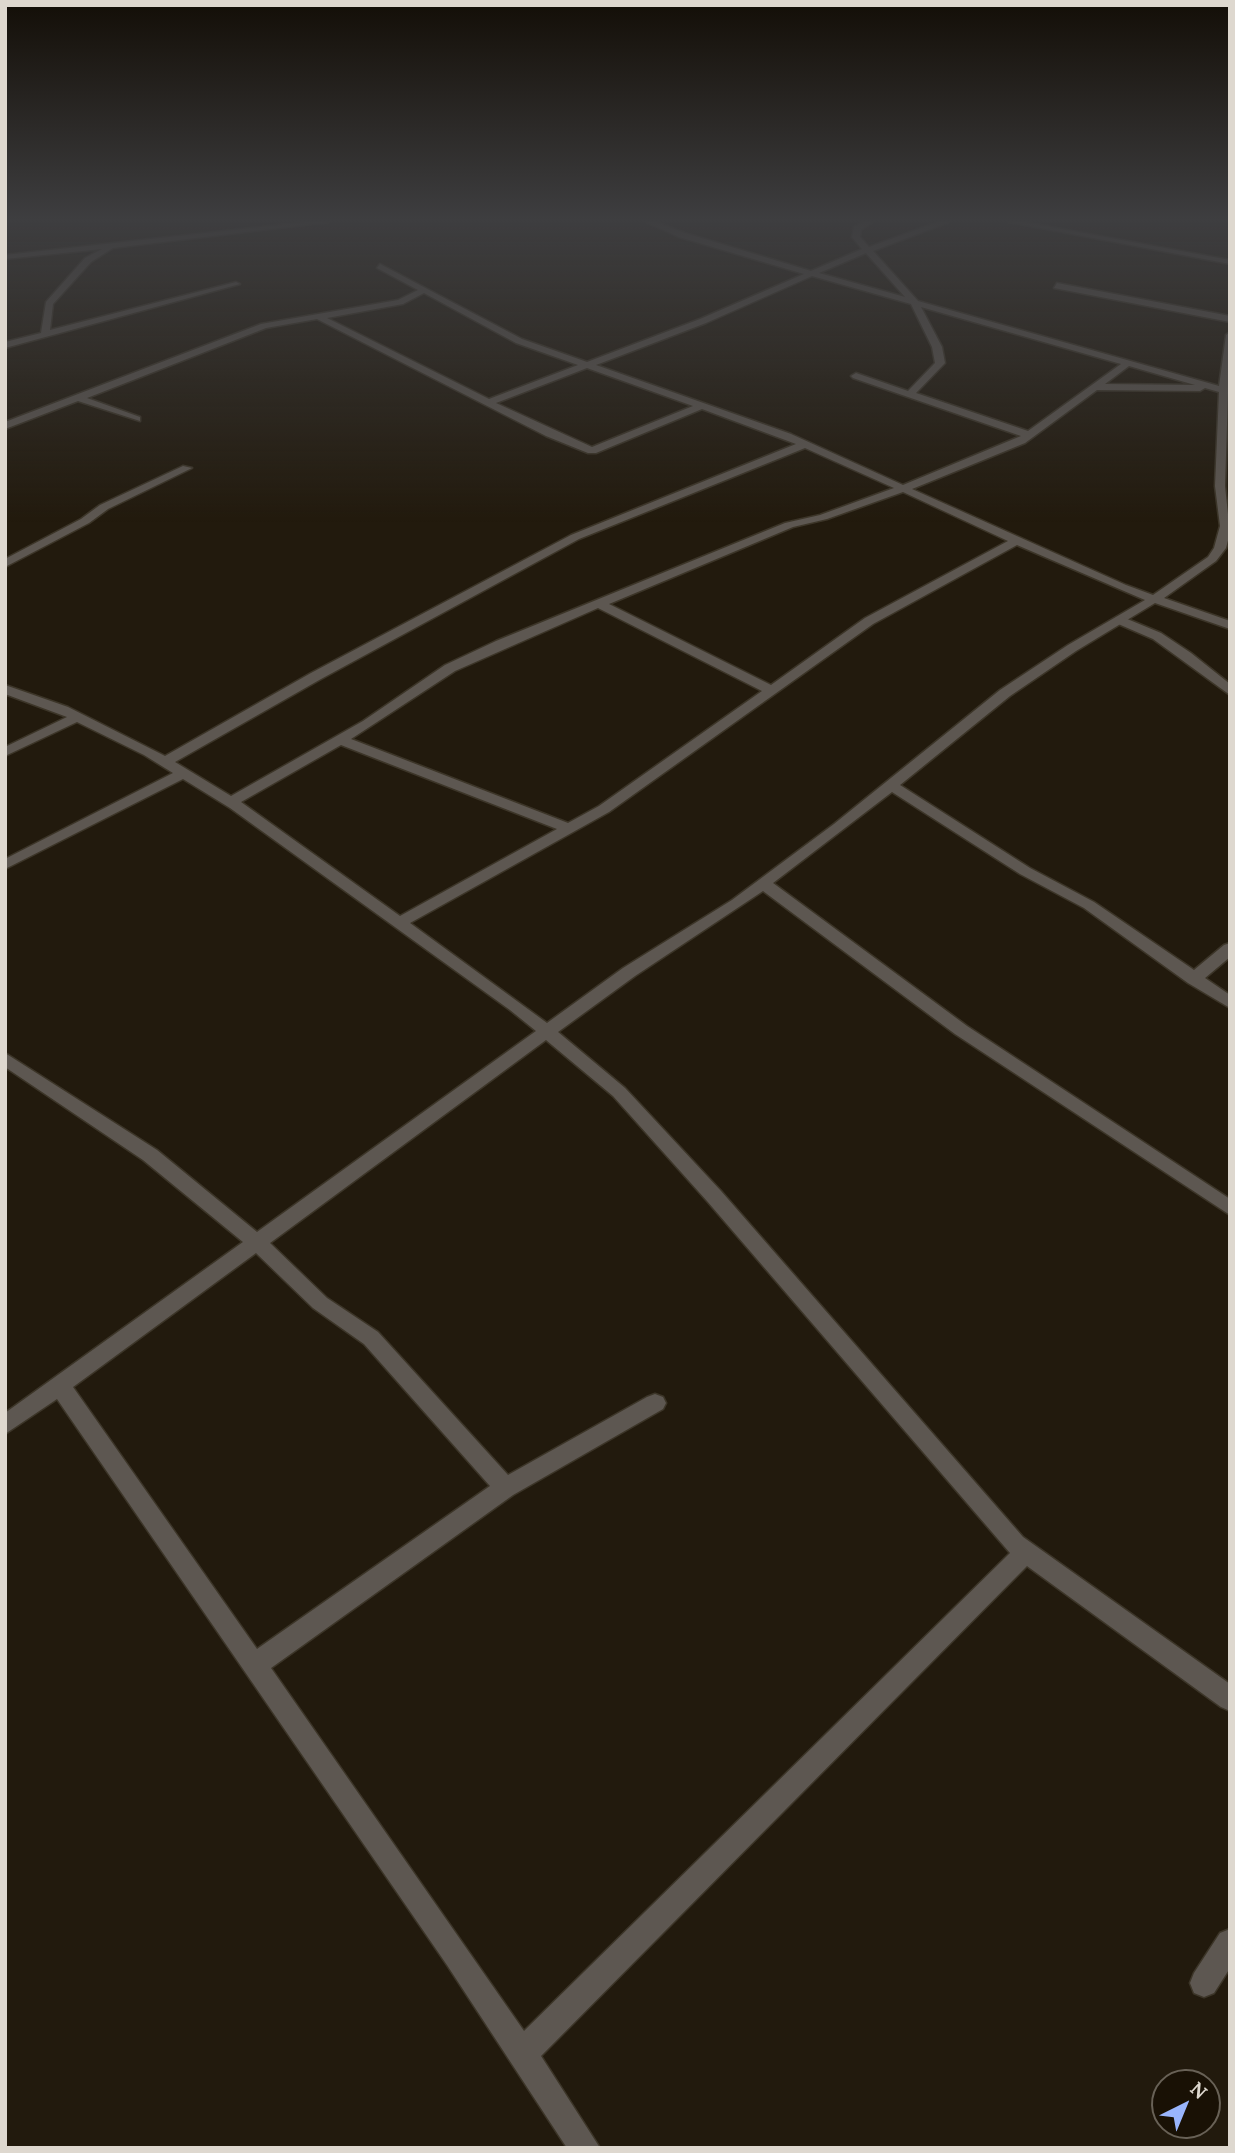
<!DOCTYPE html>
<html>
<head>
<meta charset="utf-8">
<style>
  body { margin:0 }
  #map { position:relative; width:1235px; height:2153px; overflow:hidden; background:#221a0d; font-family:Lora,serif }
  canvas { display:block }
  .frame { position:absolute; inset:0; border:7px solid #ded8cf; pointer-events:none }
  .north { position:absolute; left:1151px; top:2069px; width:70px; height:70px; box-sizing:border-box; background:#191105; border:2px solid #686156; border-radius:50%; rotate:43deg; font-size:19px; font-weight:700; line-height:28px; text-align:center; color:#ded8cf }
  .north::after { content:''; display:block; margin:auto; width:24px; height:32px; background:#99b5fd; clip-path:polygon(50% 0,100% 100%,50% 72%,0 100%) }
</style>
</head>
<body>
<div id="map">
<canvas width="1235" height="2153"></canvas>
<div class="frame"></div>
<div class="north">N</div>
</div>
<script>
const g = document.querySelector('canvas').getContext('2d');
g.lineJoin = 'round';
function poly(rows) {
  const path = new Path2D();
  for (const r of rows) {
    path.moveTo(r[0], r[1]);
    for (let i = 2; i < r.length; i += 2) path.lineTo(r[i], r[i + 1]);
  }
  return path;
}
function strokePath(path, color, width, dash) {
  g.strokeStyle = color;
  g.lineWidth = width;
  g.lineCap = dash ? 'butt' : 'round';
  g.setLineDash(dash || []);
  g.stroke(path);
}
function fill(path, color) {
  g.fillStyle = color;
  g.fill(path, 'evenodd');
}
const minor = poly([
  [306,222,329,222,113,248,91,262,53,304,50,330,236,282,240,284,5,348,5,342,41,333,46,302,85,258,102,249,5,259,5,255,306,222],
  [646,222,656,222,685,233,811,271,862,249,852,237,854,227,863,222,872,222,861,230,860,237,869,247,938,222,949,222,873,251,918,301,1219,386,1226,335,1230,332,1225,486,1230,533,1226,548,1216,561,1164,598,1230,621,1230,629,1155,603,1076,651,1010,696,900,785,1030,868,1094,902,1194,970,1224,945,1230,943,1230,957,1205,978,1230,995,1230,1008,1188,983,1084,908,1020,874,892,792,773,883,967,1026,1230,1199,1230,1215,955,1034,763,891,635,976,558,1032,625,1088,721,1191,1023,1537,1230,1684,1230,1711,1221,1707,1027,1566,541,2056,600,2148,567,2148,447,1965,57,1399,5,1434,5,1413,243,1242,143,1160,5,1067,5,1053,157,1150,257,1232,536,1031,510,1010,230,808,183,779,5,869,5,859,173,773,144,755,77,722,5,756,5,747,67,717,5,694,5,685,68,707,165,756,311,673,571,535,796,444,702,409,596,453,588,453,546,436,317,319,266,328,87,398,140,417,140,421,78,401,5,429,5,422,261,324,398,300,418,290,377,268,380,264,522,339,587,362,700,319,804,274,679,237,646,222],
  [866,253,905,297,819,273,866,253],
  [812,276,911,304,932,347,935,363,908,391,856,373,851,376,853,378,1021,436,903,485,791,434,596,365,706,323,812,276],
  [424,293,516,343,578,365,489,399,327,318,403,304,424,293],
  [921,307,1121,364,1028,431,916,393,945,363,942,347,921,307],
  [1129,366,1195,385,1105,384,1129,366],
  [587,368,693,406,592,447,496,403,587,368],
  [1205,388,1219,392,1215,486,1220,526,1214,548,1208,557,1153,595,1126,585,912,489,1025,443,1097,390,1200,391,1205,388],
  [805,448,894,488,820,515,785,523,496,641,445,665,363,721,231,796,175,762,321,679,579,539,805,448],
  [903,492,1008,541,865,618,771,685,609,604,793,527,827,519,903,492],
  [1017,545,1145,600,1068,645,1000,690,834,824,732,900,623,968,547,1023,410,923,609,812,873,624,1017,545],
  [598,608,762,691,599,806,568,823,351,739,455,671,598,608],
  [341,745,557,829,400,916,241,802,341,745],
  [546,1040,613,1096,707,1201,1010,1553,524,2031,271,1668,513,1495,663,1409,666,1403,663,1397,655,1394,647,1397,508,1475,378,1332,327,1298,270,1243,546,1040],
  [256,1253,313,1308,364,1344,490,1486,257,1649,73,1387,256,1253],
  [1009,222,1024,222,1230,260,1230,264,1009,222],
  [1057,283,1230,316,1230,322,1054,288,1057,283],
  [183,466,192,468,108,509,89,523,5,567,5,559,81,519,100,505,183,466],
  [1230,1929,1230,1968,1214,1993,1204,1997,1194,1993,1190,1983,1194,1973,1220,1933,1230,1929]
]);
const tertiary = poly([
  [1120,616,1161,633,1191,653,1230,684,1230,695,1153,639,1116,623,1114,620,1120,616]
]);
strokePath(minor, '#3c3528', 3);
strokePath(tertiary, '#3c3528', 3);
fill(minor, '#5d5751');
fill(tertiary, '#5d5751');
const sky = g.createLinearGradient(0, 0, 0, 523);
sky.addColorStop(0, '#130e07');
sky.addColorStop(0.42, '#3e3e40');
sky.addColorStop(1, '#3e3e4000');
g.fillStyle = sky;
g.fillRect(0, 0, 1235, 523);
</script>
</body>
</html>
